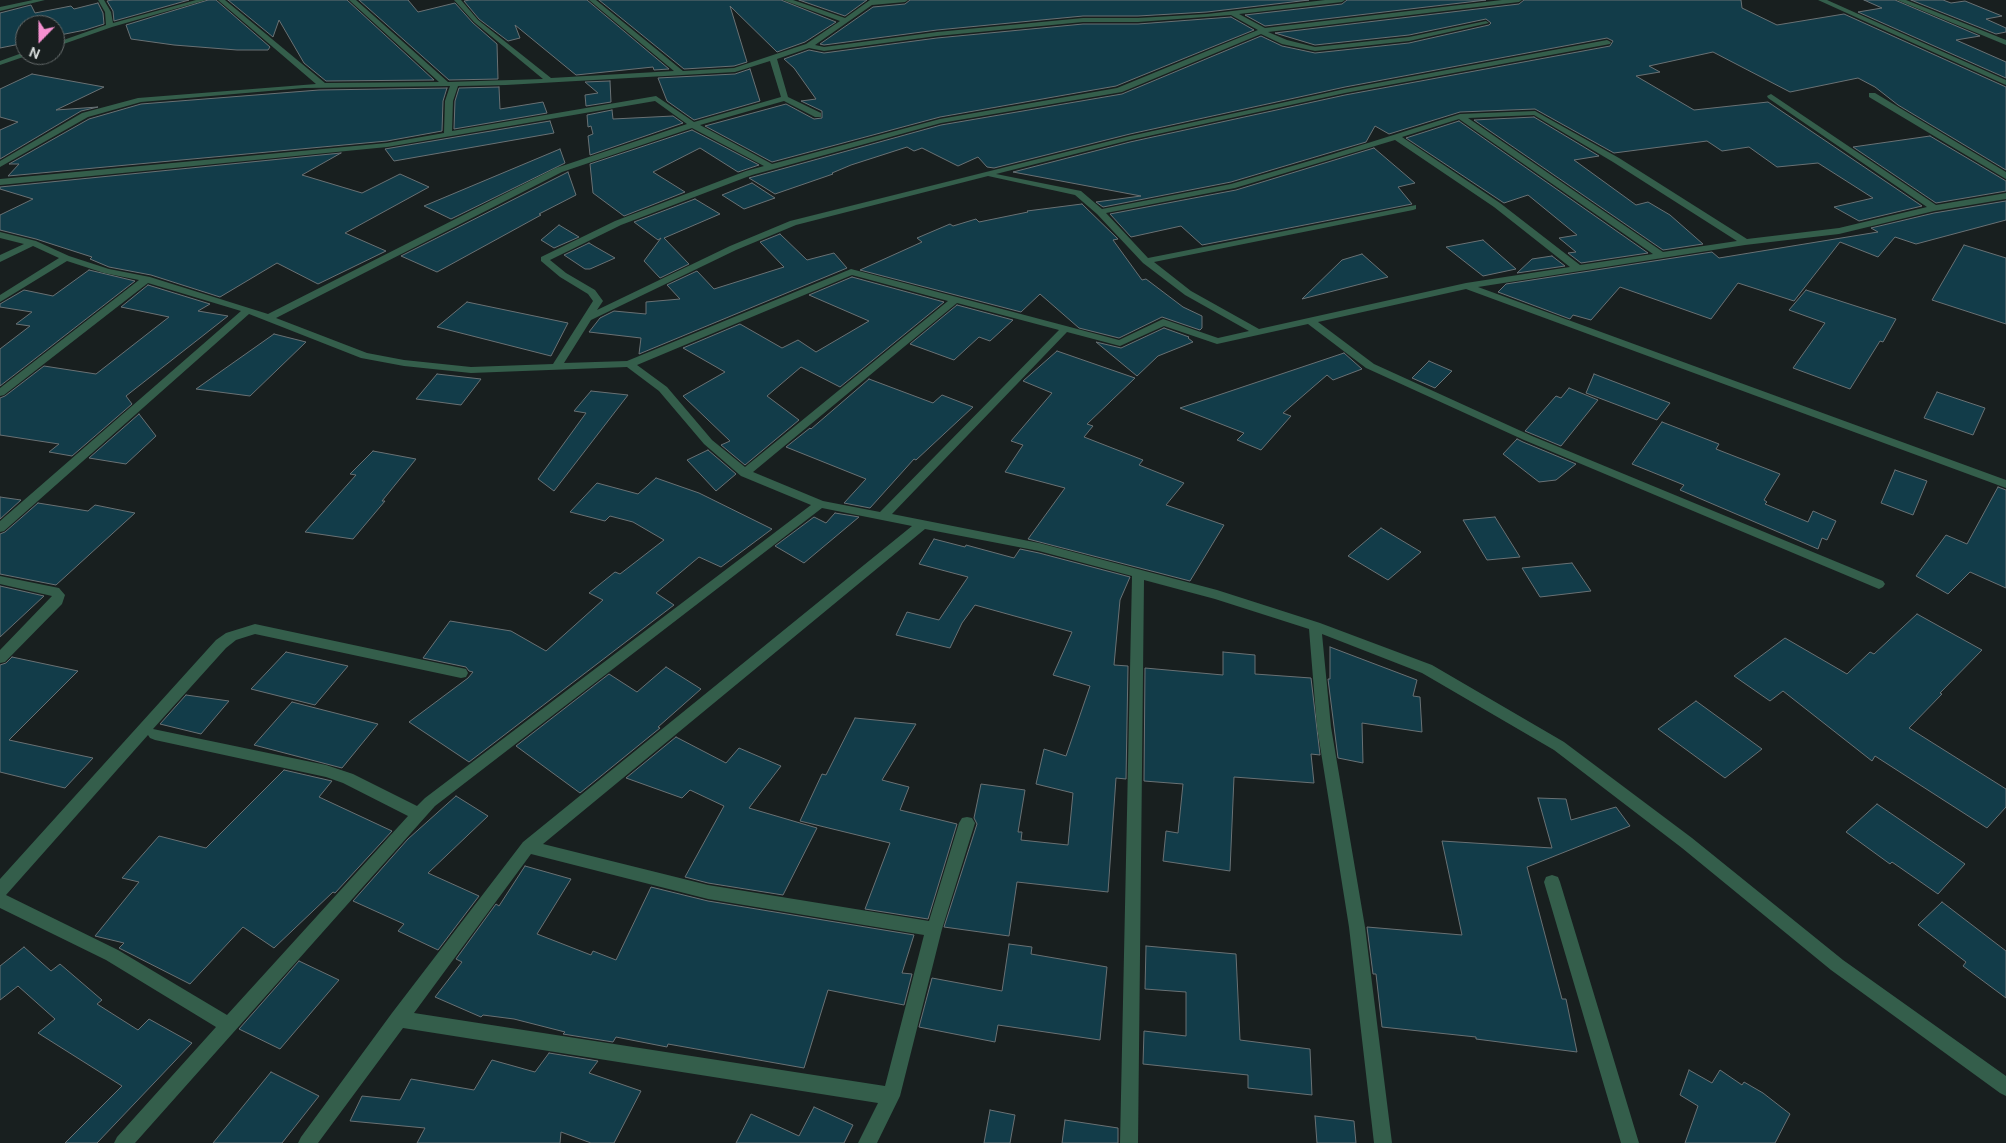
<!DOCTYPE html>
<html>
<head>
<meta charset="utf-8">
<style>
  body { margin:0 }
  #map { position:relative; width:2006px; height:1143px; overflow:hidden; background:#181f1f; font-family:"DM Sans",sans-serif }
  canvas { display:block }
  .north { position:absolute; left:15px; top:15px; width:50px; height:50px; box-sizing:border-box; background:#181f1f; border:1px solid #656b6b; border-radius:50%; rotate:202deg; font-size:14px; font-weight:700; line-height:20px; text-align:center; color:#d8dddc }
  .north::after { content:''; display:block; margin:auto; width:18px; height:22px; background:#f690d0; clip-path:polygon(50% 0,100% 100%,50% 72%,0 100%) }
</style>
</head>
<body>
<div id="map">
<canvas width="2006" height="1143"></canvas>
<div class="north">N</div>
</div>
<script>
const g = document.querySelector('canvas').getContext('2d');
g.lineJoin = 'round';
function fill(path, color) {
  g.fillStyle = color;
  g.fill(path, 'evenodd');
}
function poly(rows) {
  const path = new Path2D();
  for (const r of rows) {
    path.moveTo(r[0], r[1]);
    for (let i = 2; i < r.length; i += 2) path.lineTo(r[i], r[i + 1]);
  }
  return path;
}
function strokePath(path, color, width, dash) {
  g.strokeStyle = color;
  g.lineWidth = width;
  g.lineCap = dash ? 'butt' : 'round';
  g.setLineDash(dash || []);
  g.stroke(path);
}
const building = poly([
  [112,0,189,0,114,21,113,11,107,1,112,0],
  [208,0,216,0,270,47,268,50,237,50,174,45,131,39,126,25,208,0],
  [228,0,347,0,434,80,326,81,304,63,279,20,273,37,228,0],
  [359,0,408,0,418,12,455,3,473,23,497,44,498,79,449,80,359,0],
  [470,0,587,0,669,69,654,70,653,67,576,75,515,25,520,38,508,41,479,19,464,1,470,0],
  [599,0,781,0,836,22,805,42,777,52,730,6,747,62,734,66,684,69,599,0],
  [799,0,867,0,845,16,799,0],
  [910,0,1309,0,1207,12,1138,16,1083,16,937,30,824,45,820,44,873,7,905,4,910,0],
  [1347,0,1486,0,1265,26,1245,15,1342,4,1347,0],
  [1524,0,1741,0,1742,8,1777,25,1844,14,2006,87,2006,170,1898,105,1875,87,1858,78,1790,92,1713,52,1649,66,1660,72,1636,76,1694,110,1768,102,1922,206,1859,221,1834,207,1873,198,1818,163,1777,167,1749,147,1722,151,1707,141,1614,153,1535,109,1460,112,1389,134,1375,126,1366,142,1332,152,1231,182,1103,207,1096,202,1141,196,1013,172,1130,142,1345,95,1610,46,1613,41,1607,38,1345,87,1130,134,994,168,987,167,978,157,958,166,922,148,914,151,907,147,851,165,832,173,833,174,775,194,749,178,941,125,1122,94,1261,36,1282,46,1315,53,1409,43,1489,25,1491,23,1486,19,1409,35,1315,45,1275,33,1519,4,1524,0],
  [1864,0,1895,0,1980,36,1956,40,2006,62,2006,78,1858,12,1882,8,1864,0],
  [1911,0,1943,0,1951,3,1965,1,2002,16,1986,19,2006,28,2006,32,1996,34,1911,0],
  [98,3,103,13,104,24,85,30,55,36,55,25,25,25,25,43,0,48,0,13,31,5,35,13,71,6,74,9,98,3],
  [1231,17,1254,30,1116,86,940,117,772,162,705,126,786,104,814,119,822,118,822,111,801,101,816,99,794,68,784,59,809,50,824,53,937,38,1083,24,1138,24,1231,17],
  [750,69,760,101,694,120,667,101,658,78,735,74,750,69],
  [32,74,104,87,56,110,98,107,81,111,0,159,0,130,18,122,0,117,0,89,32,74],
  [610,81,611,102,586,106,585,95,598,93,585,82,610,81],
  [499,87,500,109,543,102,547,113,454,129,455,101,459,88,499,87],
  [447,88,443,101,442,131,387,141,8,176,19,164,9,164,89,119,141,104,319,90,447,88],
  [612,110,613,119,673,116,683,123,590,155,588,136,593,134,591,126,588,127,587,115,612,110],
  [1534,117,1599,156,1574,160,1636,205,1648,202,1670,215,1703,244,1663,250,1474,120,1534,117],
  [550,121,554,133,394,161,385,149,550,121],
  [1459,121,1648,253,1581,263,1568,253,1576,252,1559,238,1577,235,1528,195,1504,203,1406,138,1459,121],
  [692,130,759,165,738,172,700,148,653,172,685,192,624,216,593,193,590,164,692,130],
  [1930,136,2006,181,2006,191,1936,203,1853,147,1930,136],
  [1374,148,1415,183,1398,187,1412,204,1202,245,1181,226,1131,237,1110,214,1236,190,1374,148],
  [560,149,565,163,451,219,424,206,560,149],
  [341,153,302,175,362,193,400,174,429,187,345,233,386,251,318,284,277,263,220,297,151,275,109,267,90,259,92,257,36,239,0,230,0,215,33,199,0,189,0,187,341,153],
  [568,172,576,195,539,214,541,215,437,272,401,256,568,172],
  [752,183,775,198,744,209,722,195,752,183],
  [695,199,720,214,664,238,689,264,660,278,644,261,661,238,658,240,634,222,695,199],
  [2006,201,2006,220,1916,244,1895,237,1878,257,1840,242,1794,301,1738,283,1711,319,1620,287,1591,320,1573,315,1570,319,1498,292,1506,284,1712,252,1719,258,1878,232,1871,228,1934,213,2006,201],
  [1082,204,1118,239,1113,240,1142,280,1146,279,1183,307,1202,316,1202,328,1200,330,1162,317,1119,338,1079,328,1040,294,1021,312,860,270,922,242,917,238,950,224,953,226,976,219,979,222,1028,212,1027,211,1082,204],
  [559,225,579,237,554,248,541,240,559,225],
  [780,234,807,260,834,253,847,268,639,354,641,338,589,332,600,318,614,311,646,314,646,302,680,299,667,285,697,271,714,289,784,267,760,242,780,234],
  [1483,240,1516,269,1483,276,1446,247,1483,240],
  [589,243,594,246,615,258,590,269,585,269,564,255,589,243],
  [1964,245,2006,258,2006,324,1932,300,1964,245],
  [1362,254,1388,277,1302,299,1342,260,1362,254],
  [1552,256,1565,266,1517,273,1532,259,1552,256],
  [89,270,135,281,0,386,0,349,30,326,16,324,32,312,0,307,0,304,24,290,53,296,89,270],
  [852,277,944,302,840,387,801,367,767,396,799,420,745,465,721,445,730,441,683,396,725,372,683,348,740,324,782,348,798,340,816,352,869,321,809,295,852,277],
  [148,285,210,304,198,311,228,316,126,396,132,404,72,456,49,452,59,444,0,435,0,398,5,396,44,366,96,374,169,317,121,307,148,285],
  [1806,290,1896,319,1883,342,1880,341,1850,389,1793,368,1825,323,1789,310,1806,290],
  [467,302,568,323,551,356,437,327,467,302],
  [957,305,1013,320,990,341,979,337,954,360,910,344,957,305],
  [1164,328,1189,337,1188,338,1193,342,1158,356,1137,376,1096,342,1121,348,1164,328],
  [274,334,306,342,250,396,196,389,274,334],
  [1057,351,1135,378,1087,424,1093,426,1084,437,1143,460,1139,465,1184,483,1166,505,1224,525,1190,581,1028,539,1065,488,1005,472,1023,445,1011,441,1052,393,1023,381,1057,351],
  [1344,353,1362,369,1333,380,1327,375,1283,413,1291,416,1261,450,1237,440,1244,433,1180,408,1344,353],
  [1429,361,1452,371,1435,388,1412,378,1429,361],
  [437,374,481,379,461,405,416,399,437,374],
  [1594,374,1670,403,1657,420,1586,393,1594,374],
  [869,379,933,403,942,395,973,407,916,460,914,459,870,508,844,503,866,479,786,447,810,428,811,429,869,379],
  [1569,388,1598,400,1561,446,1525,431,1556,396,1561,398,1569,388],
  [591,391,628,395,554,491,538,479,586,413,574,411,591,391],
  [1937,392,1985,408,1973,435,1924,418,1937,392],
  [139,414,156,436,126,464,89,458,139,414],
  [1662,422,1719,444,1716,449,1780,474,1764,500,1767,502,1765,504,1808,522,1813,511,1836,521,1827,540,1822,538,1818,549,1680,490,1684,485,1632,464,1662,422],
  [1517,439,1523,442,1576,464,1556,480,1539,482,1503,454,1517,439],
  [708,450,736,474,716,491,687,460,708,450],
  [373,451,416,459,382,501,385,501,353,539,305,532,356,475,350,474,373,451],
  [1895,470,1927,481,1913,515,1881,503,1895,470],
  [656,478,699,493,772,529,721,567,699,557,656,593,674,605,469,762,409,722,468,678,473,672,469,671,466,667,423,658,450,621,511,631,546,651,603,600,589,593,615,572,620,574,664,540,633,522,610,516,605,521,570,512,597,483,638,494,656,478],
  [1998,487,2006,490,2006,588,1970,572,1948,594,1916,576,1946,535,1967,544,1998,487],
  [0,497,21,500,0,519,0,497],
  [38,503,88,511,95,505,135,513,56,585,0,574,0,534,5,532,38,503],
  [835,513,859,517,804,563,775,546,814,517,826,523,835,513],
  [1495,517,1520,557,1487,560,1463,520,1495,517],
  [1381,528,1421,552,1388,580,1348,556,1381,528],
  [934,539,965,547,966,545,1014,558,1020,549,1039,553,1130,577,1120,600,1114,665,1128,666,1126,779,1116,778,1108,892,1017,882,1009,936,944,927,977,824,974,818,981,784,1025,790,1018,832,1022,832,1021,840,1068,845,1073,793,1036,784,1044,749,1066,756,1090,686,1053,675,1072,632,975,605,962,623,950,648,896,635,907,612,939,620,968,577,919,564,934,539],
  [1572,563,1591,591,1540,597,1522,568,1572,563],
  [0,586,44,596,0,637,0,586],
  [1917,614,1982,650,1940,693,1942,694,1909,728,2006,789,2006,807,1987,828,1875,756,1872,761,1783,691,1770,701,1734,676,1785,638,1847,674,1870,652,1874,654,1917,614],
  [1330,647,1417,680,1413,696,1420,697,1422,732,1362,723,1363,763,1338,758,1328,679,1330,679,1330,647],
  [286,652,348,666,315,705,251,689,286,652],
  [1223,652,1255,655,1255,674,1311,678,1320,755,1311,754,1314,783,1234,777,1230,871,1163,861,1166,831,1178,833,1183,784,1144,781,1145,668,1223,675,1223,652],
  [12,657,78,671,9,740,93,758,65,788,0,772,0,665,6,663,12,657],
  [666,667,701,689,658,727,660,728,580,793,516,746,609,674,637,692,666,667],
  [186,695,229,701,201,734,160,724,186,695],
  [1696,701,1762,749,1725,778,1658,729,1696,701],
  [292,702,378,724,342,768,254,745,292,702],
  [855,718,916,724,882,780,909,787,900,810,957,824,928,919,865,909,890,843,800,821,822,774,826,775,855,718],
  [676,737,726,763,739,748,781,766,749,808,817,828,783,895,708,883,685,877,724,806,690,790,682,798,626,778,676,737],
  [284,770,332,781,319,797,392,831,335,893,333,892,274,948,243,927,190,984,119,948,124,943,95,936,139,882,122,878,159,836,206,848,284,770],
  [456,796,488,816,428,873,479,896,438,950,398,931,404,924,353,901,408,839,456,796],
  [1538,798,1566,799,1571,820,1616,807,1630,826,1527,867,1562,999,1566,999,1577,1052,1476,1039,1476,1037,1382,1027,1376,974,1373,974,1367,927,1462,935,1442,841,1552,848,1538,798],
  [1877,804,1965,864,1938,894,1892,862,1890,864,1846,832,1877,804],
  [525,866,571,879,537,934,591,955,593,951,616,960,651,887,708,901,914,935,902,973,912,974,904,1005,828,990,804,1068,668,1044,667,1047,616,1037,613,1042,563,1034,565,1032,514,1019,483,1015,481,1017,435,997,462,962,456,959,496,904,499,906,525,866],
  [1942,902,2006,951,2006,998,1963,966,1966,962,1918,925,1942,902],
  [1009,944,1032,947,1031,954,1107,967,1100,1040,998,1025,995,1042,919,1027,932,978,1002,991,1009,944],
  [1146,946,1236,954,1240,1040,1310,1049,1312,1095,1248,1088,1248,1075,1143,1064,1144,1031,1186,1036,1186,992,1145,989,1146,946],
  [24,947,51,971,60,964,102,1000,97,1004,138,1030,149,1019,192,1043,97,1143,65,1143,122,1086,38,1033,55,1019,18,986,0,1000,0,966,24,947],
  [299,961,339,980,280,1049,239,1029,299,961],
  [549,1053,598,1061,589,1073,641,1091,614,1143,591,1143,561,1132,560,1143,417,1143,425,1128,350,1121,362,1096,400,1100,411,1079,474,1090,492,1060,535,1072,549,1053],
  [1689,1070,1712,1083,1720,1070,1742,1085,1744,1082,1763,1093,1790,1114,1775,1143,1685,1143,1698,1106,1680,1095,1689,1070],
  [271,1072,319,1096,282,1143,213,1143,271,1072],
  [814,1107,853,1125,844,1143,736,1143,751,1114,799,1136,814,1107],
  [990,1110,1015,1115,1010,1143,984,1143,990,1110],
  [1315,1116,1354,1121,1356,1143,1317,1143,1315,1116],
  [1065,1120,1118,1128,1118,1143,1062,1143,1065,1120]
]);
fill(building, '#123c49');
strokePath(building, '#697174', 1);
fill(poly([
  [33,0,45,0,0,11,0,7,33,0],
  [98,0,104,0,111,12,113,23,196,0,206,0,112,27,55,47,55,43,106,25,105,12,98,0],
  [218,0,225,0,325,83,439,82,349,0,356,0,448,82,543,79,474,22,454,0,461,0,478,20,551,78,674,71,589,0,596,0,683,71,734,68,806,44,840,21,783,0,793,0,845,18,870,0,908,0,905,2,872,5,815,45,824,47,937,32,1083,18,1138,18,1207,14,1325,0,1345,0,1342,2,1239,14,1265,28,1502,0,1522,0,1519,2,1268,32,1287,40,1315,47,1409,37,1486,21,1489,23,1409,41,1315,51,1282,44,1261,34,1122,92,941,123,752,175,621,225,550,260,566,273,595,290,603,301,597,310,730,246,790,221,1130,136,1345,89,1607,40,1611,42,1610,44,1345,93,1130,140,996,174,1081,191,1102,209,1231,184,1333,154,1460,114,1535,111,1619,158,1747,239,1839,228,1927,207,1768,98,1767,96,1771,94,1936,205,2006,193,2006,199,1934,211,1839,234,1745,245,1478,287,2006,480,2006,488,1466,289,1318,322,1374,364,1532,436,1883,581,1885,584,1883,587,1879,589,1524,440,1366,368,1308,324,1217,344,1164,326,1120,346,1067,332,892,514,1039,543,1217,590,1320,623,1432,665,1564,742,1692,838,1843,960,2006,1076,2006,1096,2000,1093,1831,970,1682,848,1554,750,1422,673,1322,634,1331,727,1365,927,1392,1143,1374,1143,1349,927,1317,727,1309,629,1215,599,1144,580,1138,1143,1120,1143,1132,576,1039,551,925,529,543,844,708,885,929,921,959,823,962,818,967,817,972,818,975,823,942,929,900,1096,877,1143,858,1143,878,1103,403,1028,318,1143,298,1143,301,1137,392,1013,523,842,912,526,822,508,435,806,135,1143,114,1143,117,1137,216,1027,106,960,0,908,0,879,216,640,226,633,255,624,466,669,468,673,466,677,461,678,255,634,236,640,226,648,153,729,326,765,353,774,417,806,425,798,811,505,741,476,704,444,659,391,627,367,471,373,404,366,361,358,249,314,4,531,0,532,0,521,241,311,148,283,4,395,0,396,0,388,139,280,104,273,67,261,0,302,0,295,59,258,33,246,0,262,0,255,24,244,0,238,0,232,36,241,69,256,109,269,150,277,268,314,556,168,687,124,655,101,387,147,0,185,0,179,387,143,444,133,445,101,450,86,304,88,141,102,88,117,0,167,0,161,82,113,138,98,316,84,218,0],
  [1231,15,1258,30,1117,88,940,119,772,164,700,125,784,101,815,117,821,117,821,113,788,97,777,59,809,48,824,51,937,36,1083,22,1138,22,1231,15],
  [770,61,781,97,694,122,656,96,452,131,453,101,458,86,506,85,735,72,770,61],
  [1534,115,1613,162,1737,241,1663,252,1468,118,1534,115],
  [1459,119,1653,254,1580,265,1500,203,1402,137,1459,119],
  [692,128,764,166,746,171,615,221,541,257,541,261,560,277,588,294,593,301,553,364,471,367,404,360,367,353,276,318,562,172,692,128],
  [1395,140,1494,207,1570,267,1466,283,1259,329,1191,291,1154,262,1413,210,1416,209,1416,205,1148,258,1106,213,1235,188,1395,140],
  [988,176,1075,195,1097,214,1143,263,1185,295,1249,331,1218,338,1163,319,1119,340,851,269,627,361,564,363,591,320,736,250,796,225,988,176],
  [852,275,948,301,745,467,712,440,667,387,637,365,852,275],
  [957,303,1059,330,880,512,823,501,753,472,957,303],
  [148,735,150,738,155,740,326,777,343,783,408,816,227,1015,118,950,6,895,148,735],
  [531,854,708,899,924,935,885,1086,414,1013,531,854],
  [1818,0,1827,0,2006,80,2006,85,1818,0],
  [1897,0,1906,0,2006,40,2006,45,1897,0],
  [22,53,29,55,0,65,0,61,22,53],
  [1869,93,1875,93,2006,172,2006,179,1869,97,1869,93],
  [0,576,59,588,65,595,62,604,5,662,0,663,0,650,52,596,0,584,0,576],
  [1552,875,1558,877,1560,882,1639,1143,1621,1143,1544,882,1546,877,1552,875]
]), '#345e4b');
</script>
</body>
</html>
